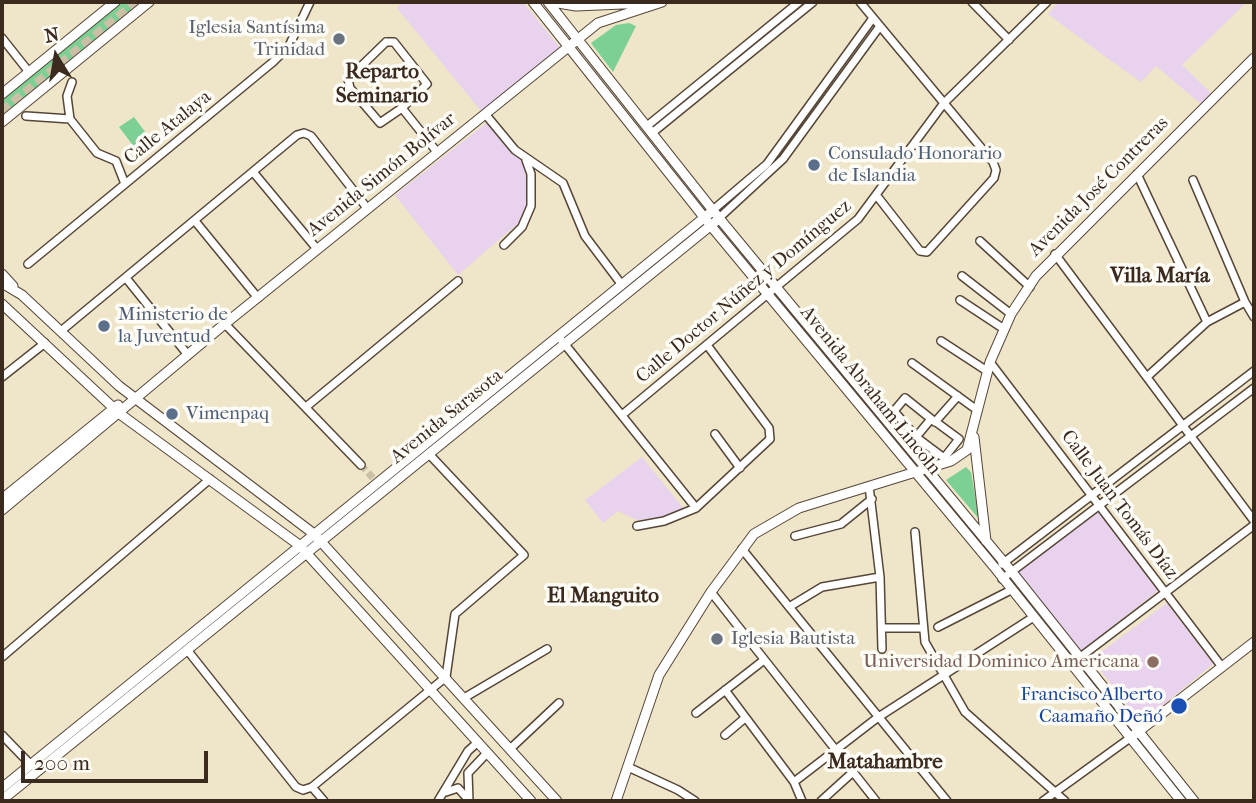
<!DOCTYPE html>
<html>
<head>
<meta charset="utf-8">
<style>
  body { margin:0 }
  #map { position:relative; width:1256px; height:803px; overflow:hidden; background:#efe5c8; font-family:"IM FELL French Canon",serif }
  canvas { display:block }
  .frame { position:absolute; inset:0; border:4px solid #3b2a1e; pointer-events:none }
  .north { position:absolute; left:21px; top:21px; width:70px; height:70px; -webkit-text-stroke:5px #fdfcf7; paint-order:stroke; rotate:349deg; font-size:19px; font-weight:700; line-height:28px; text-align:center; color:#3b2a1e }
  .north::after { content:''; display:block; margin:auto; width:24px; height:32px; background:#3b2a1e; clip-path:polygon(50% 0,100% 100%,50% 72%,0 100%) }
  .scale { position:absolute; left:21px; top:751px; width:187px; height:32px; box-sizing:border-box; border:4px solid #3b2a1e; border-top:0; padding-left:9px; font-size:21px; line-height:24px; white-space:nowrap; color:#3b2a1e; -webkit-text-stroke:5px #fdfcf7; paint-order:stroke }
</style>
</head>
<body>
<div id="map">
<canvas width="1256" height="803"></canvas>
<div class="frame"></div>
<div class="north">N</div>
<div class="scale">200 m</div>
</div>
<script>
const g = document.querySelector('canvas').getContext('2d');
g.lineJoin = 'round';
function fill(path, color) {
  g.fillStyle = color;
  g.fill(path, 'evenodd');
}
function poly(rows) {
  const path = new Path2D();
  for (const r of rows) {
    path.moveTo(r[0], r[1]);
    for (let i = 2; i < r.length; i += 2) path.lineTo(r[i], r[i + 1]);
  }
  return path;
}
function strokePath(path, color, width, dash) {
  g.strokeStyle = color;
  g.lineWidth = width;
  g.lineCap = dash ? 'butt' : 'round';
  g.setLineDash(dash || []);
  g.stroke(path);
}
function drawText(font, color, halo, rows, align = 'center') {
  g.font = font + ' "IM FELL French Canon",serif';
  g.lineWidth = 7;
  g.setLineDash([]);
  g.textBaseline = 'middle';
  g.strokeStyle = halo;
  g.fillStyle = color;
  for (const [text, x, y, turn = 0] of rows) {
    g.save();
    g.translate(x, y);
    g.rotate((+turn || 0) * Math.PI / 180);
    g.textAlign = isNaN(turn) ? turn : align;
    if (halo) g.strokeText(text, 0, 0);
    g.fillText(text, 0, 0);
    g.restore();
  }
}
fill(poly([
  [404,2,523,2,560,48,481,111,397,8],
  [1058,2,1247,2,1182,65,1211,93,1201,104,1156,66,1141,82,1107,58,1048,14],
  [489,121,523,162,529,190,529,208,523,219,458,275,395,195],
  [642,457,683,508,675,515,637,520,618,511,603,523,585,500],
  [1099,510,1159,590,1081,651,1018,573],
  [1167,603,1213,664,1141,723,1092,659]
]), '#e8d2ee');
fill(poly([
  [118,2,145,2,2,119,2,97],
  [629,23,636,26,613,72,591,43,616,25],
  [134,117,152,141,138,152,119,127],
  [966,467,971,472,979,519,946,480]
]), '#7cd093');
strokePath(poly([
  [361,465,373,478]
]), '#cbc0a6', 7, [7, 3.5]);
strokePath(poly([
  [2,112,137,2]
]), '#cbc0a6', 10, [10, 5]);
const minor = poly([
  [860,2,993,162,996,170,994,178,927,252,920,251,877,196],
  [972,2,1009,40],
  [2,38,29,72],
  [386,42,394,42,427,84,402,108,380,123,350,88,348,79,386,42],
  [72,82,67,96,70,119,97,153,116,161,125,184],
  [402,108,437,152],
  [486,115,515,150,563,183,585,236,622,285],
  [26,116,70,119],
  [647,126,799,2],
  [652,133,813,2],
  [254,173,317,249],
  [1137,174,1207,322],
  [1193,180,1245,302,1254,317],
  [713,210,767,164,873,18],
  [719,218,783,159,880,26],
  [195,221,258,298],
  [980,241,1030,287],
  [504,245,522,227,531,206,531,174,526,160],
  [1055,254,1254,521],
  [28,264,273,62,289,46,310,2],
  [962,276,1011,314],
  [126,278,188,355],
  [960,300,1004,329],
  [225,324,361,465],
  [61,331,297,135,304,133,311,136,367,208],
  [559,337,696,508],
  [941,341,987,371],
  [990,362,1222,667],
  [912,363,977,410],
  [1148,376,1207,322,1245,302],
  [2,377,45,343],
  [306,407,458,281],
  [622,415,858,219,944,103,1047,2],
  [931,419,916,437,944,458,959,439,936,422],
  [715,434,740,468],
  [916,437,894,411,905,398,935,422,958,396],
  [869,486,880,577,882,649],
  [637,526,664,521,696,508,770,439,769,428,707,345],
  [915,532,925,642,965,712,1065,801],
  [795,536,841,524,872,499],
  [742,549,947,801],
  [1002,564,1254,371],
  [1002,579,1254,388],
  [711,592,876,801],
  [789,607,822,587,880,577],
  [938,627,1011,590],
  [882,628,923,628],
  [188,651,296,787,303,790,312,787,446,677,455,614,524,555,429,454],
  [2,657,210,479],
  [1070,665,1254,525],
  [725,690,794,782,802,801],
  [464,698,547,649],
  [696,713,764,660],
  [2,735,31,765],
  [725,735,745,718],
  [510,749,559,703],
  [628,767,678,790,695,801],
  [794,782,877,718,1032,618],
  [312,787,324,801],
  [446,792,458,788,466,797],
  [438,801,468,751,478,742],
  [469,801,468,773,487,753],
  [821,801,853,772],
  [1043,801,1130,738]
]);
const major = poly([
  [533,2,711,226,995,568,1181,801],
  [548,2,719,218,1012,572,1194,801],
  [552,2,576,6,646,3],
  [2,94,115,2],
  [2,122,149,2],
  [2,274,13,286],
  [2,283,22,295,119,386,314,534,557,801],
  [2,304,120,414,299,545,531,801],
  [974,437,986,541],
  [2,499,118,405],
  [2,510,221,327,598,23,662,2],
  [1134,735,1254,642],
  [2,788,710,213],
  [2,800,715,222],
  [616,801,659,675,711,592,754,534,799,508,951,461,967,450,990,362,1011,314,1036,276,1254,58]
]);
strokePath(minor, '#564638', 10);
strokePath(major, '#564638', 11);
strokePath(minor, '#fff', 7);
strokePath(major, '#fff', 9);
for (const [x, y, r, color] of [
  [339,39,7,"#6b7280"],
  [814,165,7,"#5c6f8a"],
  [104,326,7,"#5c6f8a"],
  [172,414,7,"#5c6f8a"],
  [717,639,7,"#6b7280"],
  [1153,662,7,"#8d6e63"],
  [1179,706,9,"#1a4fb4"]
]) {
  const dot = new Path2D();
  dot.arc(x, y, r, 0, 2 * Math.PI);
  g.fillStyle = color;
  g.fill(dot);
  strokePath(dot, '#fdfcf7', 2.5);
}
drawText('19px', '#5b616d', '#fdfcf7', [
  ["Iglesia Santísima",325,28],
  ["Trinidad",325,50],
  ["Iglesia Bautista",731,639,"left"]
], 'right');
drawText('19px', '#3b2a1e', '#fdfcf7', [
  ["Calle Atalaya",168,128,-39],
  ["Avenida Simón Bolívar",382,175,-39],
  ["Avenida José Contreras",1099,187,-45],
  ["Calle Doctor Núñez y Domínguez",744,292,-40],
  ["Avenida Abraham Lincoln",870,391,51],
  ["Avenida Sarasota",447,417,-39],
  ["Calle Juan Tomás Díaz",1119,505,53]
]);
drawText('19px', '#4e5e75', '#fdfcf7', [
  ["Consulado Honorario",828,154],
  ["de Islandia",828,176],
  ["Ministerio de",118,315],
  ["la Juventud",118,337],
  ["Vimenpaq",186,414]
], 'left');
drawText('19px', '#785e54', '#fdfcf7', [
  ["Universidad Dominico Americana",1139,662]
], 'right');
drawText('19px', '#164399', '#fdfcf7', [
  ["Francisco Alberto",1163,695],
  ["Caamaño Deñó",1163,717]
], 'right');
drawText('bold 21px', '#3b2a1e', '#fdfcf7', [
  ["Reparto",382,73],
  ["Seminario",382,97],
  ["Villa María",1160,277],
  ["El Manguito",603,597],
  ["Matahambre",885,763]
]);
</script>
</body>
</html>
